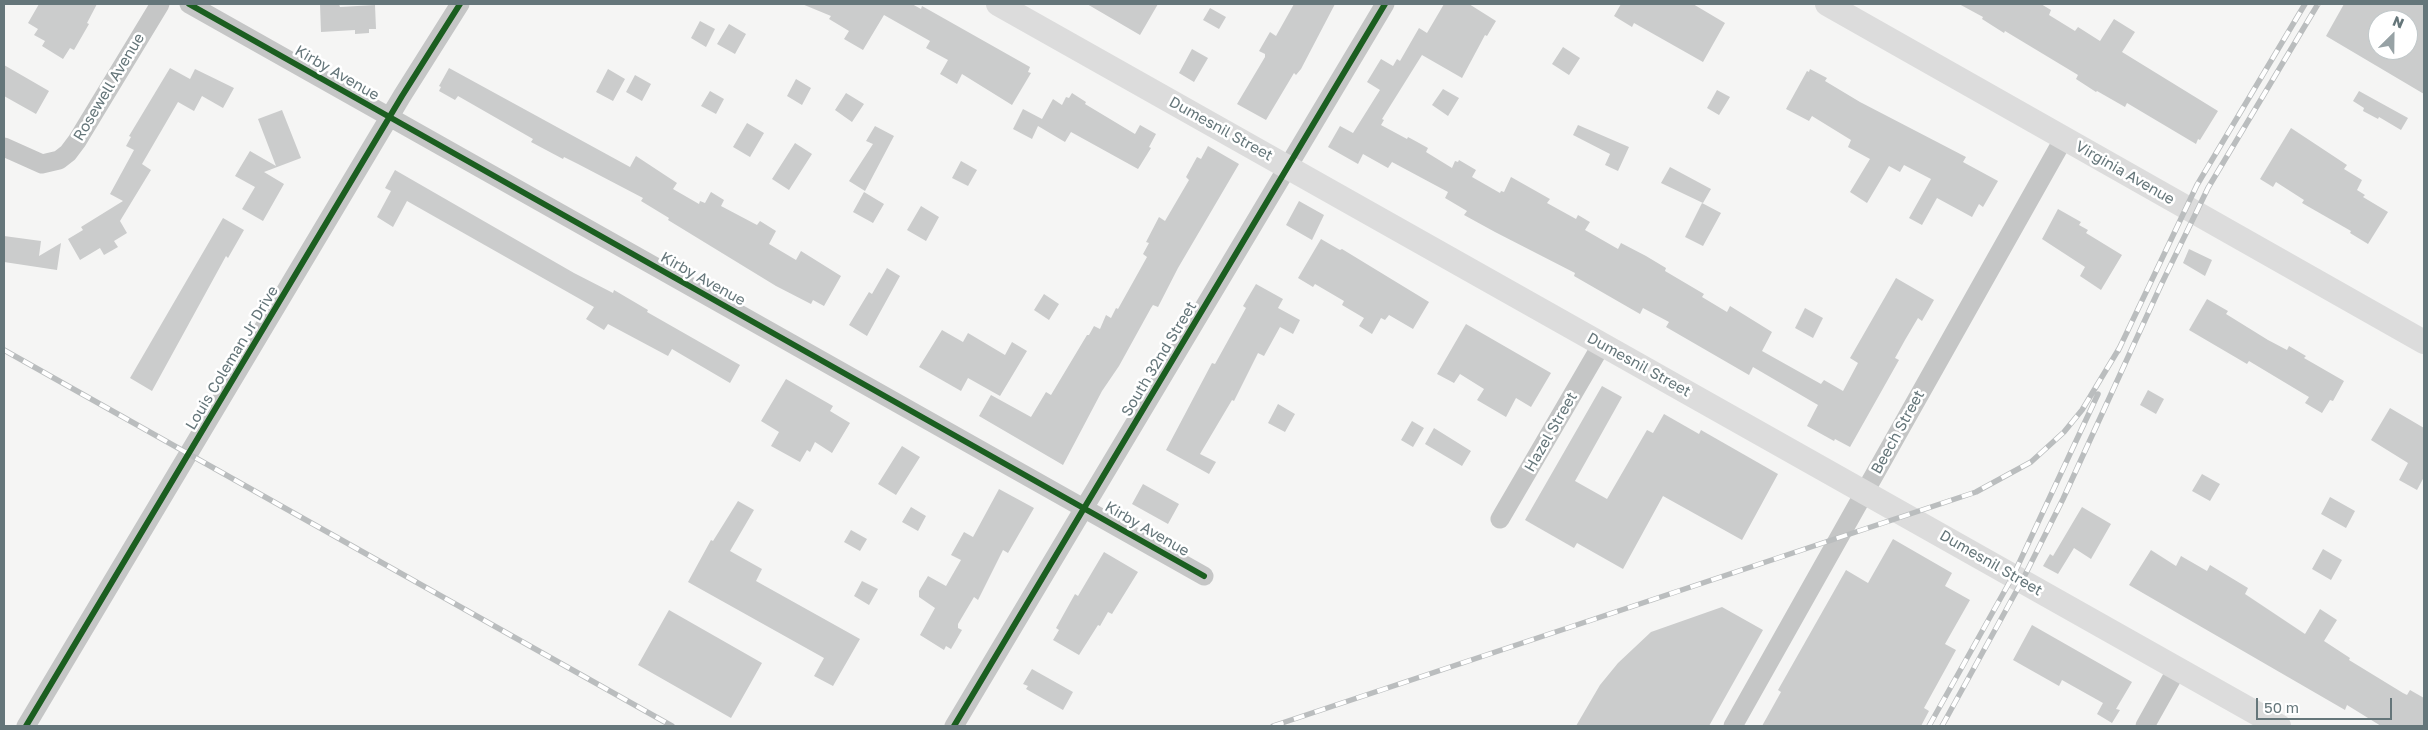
<!DOCTYPE html>
<html>
<head>
<meta charset="utf-8">
<style>
  body { margin:0 }
  #map { position:relative; width:2428px; height:730px; overflow:hidden; background:#f5f5f4; font-family:"Golos Text",sans-serif }
  canvas { display:block }
  .frame { position:absolute; inset:0; border:5px solid #65767a; pointer-events:none }
  .north { position:absolute; left:2368px; top:10px; width:50px; height:50px; box-sizing:border-box; background:#fff; border:1px solid #c1c8ca; border-radius:50%; rotate:23deg; font-size:14px; font-weight:700; line-height:20px; text-align:center; color:#65767a }
  .north::after { content:''; display:block; margin:auto; width:18px; height:22px; background:#97a2a5; clip-path:polygon(50% 0,100% 100%,50% 72%,0 100%) }
  .scale { position:absolute; left:2256px; top:698px; width:136px; height:22px; box-sizing:border-box; border:2px solid #65767a; border-top:0; padding-left:6px; font-size:15px; line-height:18px; white-space:nowrap; color:#65767a; -webkit-text-stroke:4px #fff; paint-order:stroke }
</style>
</head>
<body>
<div id="map">
<canvas width="2428" height="730"></canvas>
<div class="frame"></div>
<div class="north">N</div>
<div class="scale">50 m</div>
</div>
<script>
const g = document.querySelector('canvas').getContext('2d');
g.lineJoin = 'round';
function fill(path, color) {
  g.fillStyle = color;
  g.fill(path, 'evenodd');
}
function poly(rows) {
  const path = new Path2D();
  for (const r of rows) {
    path.moveTo(r[0], r[1]);
    for (let i = 2; i < r.length; i += 2) path.lineTo(r[i], r[i + 1]);
  }
  return path;
}
function strokePath(path, color, width, dash) {
  g.strokeStyle = color;
  g.lineWidth = width;
  g.lineCap = dash ? 'butt' : 'round';
  g.setLineDash(dash || []);
  g.stroke(path);
}
function drawText(font, color, halo, rows, align = 'center') {
  g.font = font + ' "Golos Text",sans-serif';
  g.lineWidth = 5;
  g.setLineDash([]);
  g.textBaseline = 'middle';
  g.strokeStyle = halo;
  g.fillStyle = color;
  for (const [text, x, y, turn = 0] of rows) {
    g.save();
    g.translate(x, y);
    g.rotate((+turn || 0) * Math.PI / 180);
    g.textAlign = isNaN(turn) ? turn : align;
    if (halo) g.strokeText(text, 0, 0);
    g.fillText(text, 0, 0);
    g.restore();
  }
}
fill(poly([
  [39,4,97,4,87,23,89,24,74,50,70,48,63,59,42,46,45,41,34,35,38,29,28,23],
  [320,4,339,4,340,7,375,5,376,29,369,29,369,33,355,34,355,30,321,32],
  [802,4,912,4,921,9,922,6,1030,67,1028,72,1031,73,1012,105,962,74,957,84,940,74,948,60,926,48,930,41,884,15,863,50,844,39,849,31,829,19,831,16],
  [1087,4,1158,4,1140,35],
  [1294,4,1335,4,1301,69,1296,75,1294,73,1266,120,1237,104,1265,57,1265,54,1259,51,1270,32,1276,36],
  [1444,4,1469,4,1496,21,1487,36,1485,35,1462,78,1422,55,1382,119,1384,120,1381,125,1407,139,1408,137,1419,143,1428,148,1426,152,1452,168,1455,161,1458,162,1459,160,1476,170,1472,177,1500,193,1501,191,1504,192,1511,177,1550,199,1547,203,1576,219,1578,215,1590,222,1585,230,1618,249,1621,243,1646,256,1666,268,1665,271,1704,294,1702,297,1727,312,1730,306,1772,332,1762,351,1821,384,1824,380,1843,391,1858,363,1850,358,1896,278,1934,300,1922,321,1918,318,1905,340,1895,358,1899,360,1850,447,1835,439,1834,441,1807,426,1818,405,1753,367,1749,375,1666,327,1669,322,1643,308,1640,314,1574,276,1575,273,1495,232,1464,215,1467,211,1445,198,1448,192,1392,162,1388,168,1363,154,1358,164,1328,147,1340,126,1353,133,1380,90,1367,82,1381,59,1393,66,1397,59,1400,61,1419,28,1427,33],
  [1621,4,1693,4,1725,23,1703,62,1634,23,1632,27,1614,16],
  [1959,4,2041,4,2051,10,2049,15,2075,31,2078,27,2100,41,2114,19,2135,32,2122,52,2218,111,2200,140,2198,139,2196,144,2127,103,2125,107,2097,91,2096,92,2076,79,2078,75,2005,31,2004,33,1982,19,1983,17],
  [2344,4,2424,4,2424,94,2326,36],
  [2378,20,2408,20,2408,50,2378,50],
  [1210,8,1226,17,1219,29,1203,20],
  [700,21,715,29,706,47,691,38],
  [729,24,746,34,735,54,717,44],
  [1563,47,1580,58,1569,75,1552,64],
  [1192,49,1208,58,1194,82,1179,73],
  [4,65,49,91,36,114,4,96],
  [170,68,190,79,195,69,234,88,223,108,202,96,194,111,178,102,142,164,151,170,120,221,127,233,114,241,118,247,104,255,100,248,80,260,68,239,83,230,81,227,123,201,110,194,134,150,126,146,131,137,129,136],
  [449,68,630,167,636,156,677,183,673,189,699,204,700,201,705,203,711,192,724,200,721,206,757,225,760,221,776,231,769,244,796,260,801,251,841,276,824,306,813,300,811,304,776,286,668,220,669,218,641,201,643,198,578,164,564,157,563,159,531,142,533,139,458,96,455,100,439,91,441,87,439,86],
  [608,69,625,79,613,101,596,92],
  [1810,69,1827,78,1825,81,1860,102,1966,157,1963,162,1998,181,1983,207,1979,204,1972,217,1937,198,1922,225,1909,218,1931,179,1904,165,1900,172,1889,166,1867,203,1850,192,1870,159,1848,147,1851,140,1812,116,1809,121,1786,109,1807,71,1809,72],
  [635,75,651,84,642,101,626,92],
  [796,79,811,88,802,105,787,96],
  [1443,89,1459,98,1448,116,1432,105],
  [1717,90,1730,97,1719,115,1707,108],
  [710,91,724,99,716,114,701,106],
  [2359,91,2408,118,2401,130,2379,117,2378,119,2363,111,2364,108,2353,101],
  [846,93,864,104,852,122,835,110],
  [1072,93,1086,102,1085,104,1135,134,1140,125,1156,134,1149,147,1151,148,1138,169,1071,132,1065,142,1038,126,1032,139,1013,129,1023,109,1042,119,1053,99,1062,105,1066,97,1069,98],
  [282,110,301,158,264,172,284,184,263,221,242,209,255,187,235,176,250,151,276,166,258,119],
  [747,123,764,133,750,157,733,147],
  [1578,125,1629,147,1618,171,1605,165,1610,154,1573,135],
  [875,126,894,136,865,191,849,181,873,144,866,141],
  [2291,128,2347,165,2344,169,2362,180,2357,190,2365,195,2363,197,2388,212,2368,244,2350,233,2351,231,2302,203,2304,200,2276,182,2273,187,2260,179],
  [795,143,812,154,789,190,772,179],
  [1208,146,1239,164,1178,268,1158,307,1153,305,1151,308,1119,366,1102,391,1063,465,979,416,991,395,1031,417,1046,392,1051,395,1087,335,1089,335,1094,326,1100,329,1106,315,1111,318,1116,308,1118,309,1147,257,1143,254,1149,243,1146,242,1159,217,1165,221,1189,180,1186,177,1197,157,1201,159],
  [961,161,977,170,968,186,952,178],
  [1670,167,1711,189,1703,203,1661,183],
  [395,170,574,273,613,293,614,290,648,310,647,312,740,365,730,383,672,349,668,356,608,324,604,330,586,319,594,307,407,201,393,227,377,217,391,191,385,188],
  [864,192,884,204,873,223,853,212],
  [1299,201,1324,215,1312,240,1286,225],
  [1702,203,1721,213,1703,246,1685,237],
  [921,206,939,217,926,241,907,230],
  [2058,209,2081,222,2079,225,2088,230,2086,233,2122,255,2101,290,2080,276,2085,267,2042,239],
  [223,218,244,230,228,258,226,256,152,391,130,378],
  [4,236,41,241,39,256,61,243,57,270,4,262],
  [1321,239,1340,250,1342,249,1429,302,1413,329,1389,315,1385,320,1381,318,1372,334,1359,326,1364,318,1342,305,1344,301,1315,284,1313,287,1298,278],
  [2189,249,2212,260,2205,276,2183,263],
  [887,268,900,276,867,336,849,325,869,292,872,294],
  [1256,284,1283,299,1278,308,1300,320,1293,334,1280,327,1264,356,1258,353,1234,401,1232,400,1200,454,1216,462,1209,474,1166,450,1212,363,1215,364,1246,308,1243,306],
  [1044,294,1059,304,1049,320,1034,310],
  [2207,299,2228,311,2226,314,2268,340,2287,350,2289,346,2306,356,2304,358,2344,381,2333,401,2330,400,2322,413,2305,403,2309,397,2249,361,2247,364,2189,330],
  [1805,308,1823,318,1813,338,1795,328],
  [1466,324,1551,373,1531,407,1516,398,1506,417,1477,400,1484,389,1460,374,1454,383,1437,374],
  [942,330,963,342,968,333,1005,355,1012,342,1027,351,1000,396,968,378,961,391,919,367],
  [786,379,833,406,830,411,850,423,832,453,815,442,810,452,807,450,800,462,771,446,779,432,761,421],
  [1602,386,1622,397,1575,481,1607,499,1647,430,1653,433,1664,414,1699,434,1701,430,1778,474,1742,540,1663,496,1623,569,1577,543,1574,548,1525,520],
  [2148,390,2164,399,2156,414,2140,405],
  [1278,404,1295,414,1285,432,1268,423],
  [2390,408,2424,428,2424,477,2417,490,2399,480,2408,463,2371,440],
  [1412,421,1424,428,1413,447,1401,440],
  [1434,428,1471,451,1462,466,1425,444],
  [902,446,920,457,896,495,878,484],
  [2202,474,2220,484,2210,501,2192,491],
  [1143,484,1179,504,1168,524,1132,504],
  [999,489,1034,508,1008,553,1003,550,978,600,974,597,958,624,958,628,962,630,951,649,946,646,944,650,920,635,935,608,919,597,919,591,928,576,946,586,961,560,951,555,964,532,973,537],
  [2330,497,2355,511,2346,528,2321,514],
  [738,501,754,510,730,551,762,569,756,581,860,639,833,686,814,676,824,658,688,582,711,540,713,541],
  [911,507,926,516,918,531,902,522],
  [2082,507,2111,524,2091,559,2074,548,2058,574,2043,566,2050,554,2053,556],
  [851,530,867,539,860,551,844,542],
  [1893,539,1952,573,1945,586,1970,600,1945,644,1956,650,1924,708,1929,711,1921,726,1762,726,1781,692,1778,690,1846,570,1868,583],
  [2323,549,2342,560,2331,580,2312,569],
  [2151,550,2176,566,2181,556,2207,571,2210,565,2248,588,2245,594,2305,634,2320,609,2337,620,2324,641,2350,658,2349,660,2403,693,2407,695,2410,690,2424,698,2424,726,2381,726,2347,705,2345,710,2129,585],
  [1104,552,1138,572,1112,614,1108,612,1100,626,1098,625,1079,655,1053,640,1059,630,1056,628,1075,594,1078,596],
  [862,581,878,589,869,605,854,596],
  [1722,607,1763,630,1709,726,1576,726,1600,685,1618,663,1651,632],
  [669,610,762,663,731,718,638,665],
  [2032,625,2132,682,2116,709,2120,710,2112,723,2097,714,2103,703,2062,680,2059,686,2013,660],
  [1032,669,1073,692,1063,710,1026,689,1028,686,1023,684]
]), '#cbcccc');
strokePath(poly([
  [189,4,1204,576],
  [4,147,42,164,59,160,68,153,77,141,160,4],
  [1500,519,1602,344],
  [26,726,402,96,460,4],
  [954,726,1385,4],
  [1733,726,2064,138],
  [2145,726,2177,669]
]), '#c5c6c6', 19);
strokePath(poly([
  [998,4,2279,726],
  [1827,4,2424,342]
]), '#dcdcdc', 24);
const rail = poly([
  [4,350,672,726],
  [2118,351,2197,185,2305,4],
  [1273,726,1976,492,2031,462,2064,432,2082,410,2120,347],
  [1929,726,2013,576,2098,394],
  [1942,726,2022,581,2063,499,2161,285,2208,188,2318,4]
]);
strokePath(rail, '#babdbe', 5.5);
strokePath(rail, '#fff', 4, [11]);
strokePath(poly([
  [189,4,1204,576],
  [26,726,402,96,460,4],
  [954,726,1385,4]
]), '#1b5e20', 6);
drawText('15px', '#65767a', '#fff', [
  ["Kirby Avenue",337,73,30],
  ["Rosewell Avenue",109,87,-59],
  ["Dumesnil Street",1221,129,29],
  ["Virginia Avenue",2125,173,30],
  ["Kirby Avenue",703,279,29],
  ["Louis Coleman Jr Drive",232,358,-59],
  ["South 32nd Street",1159,359,-59],
  ["Dumesnil Street",1639,365,29],
  ["Hazel Street",1551,432,-60],
  ["Beech Street",1898,432,-61],
  ["Kirby Avenue",1147,529,30],
  ["Dumesnil Street",1991,563,30]
]);
</script>
</body>
</html>
